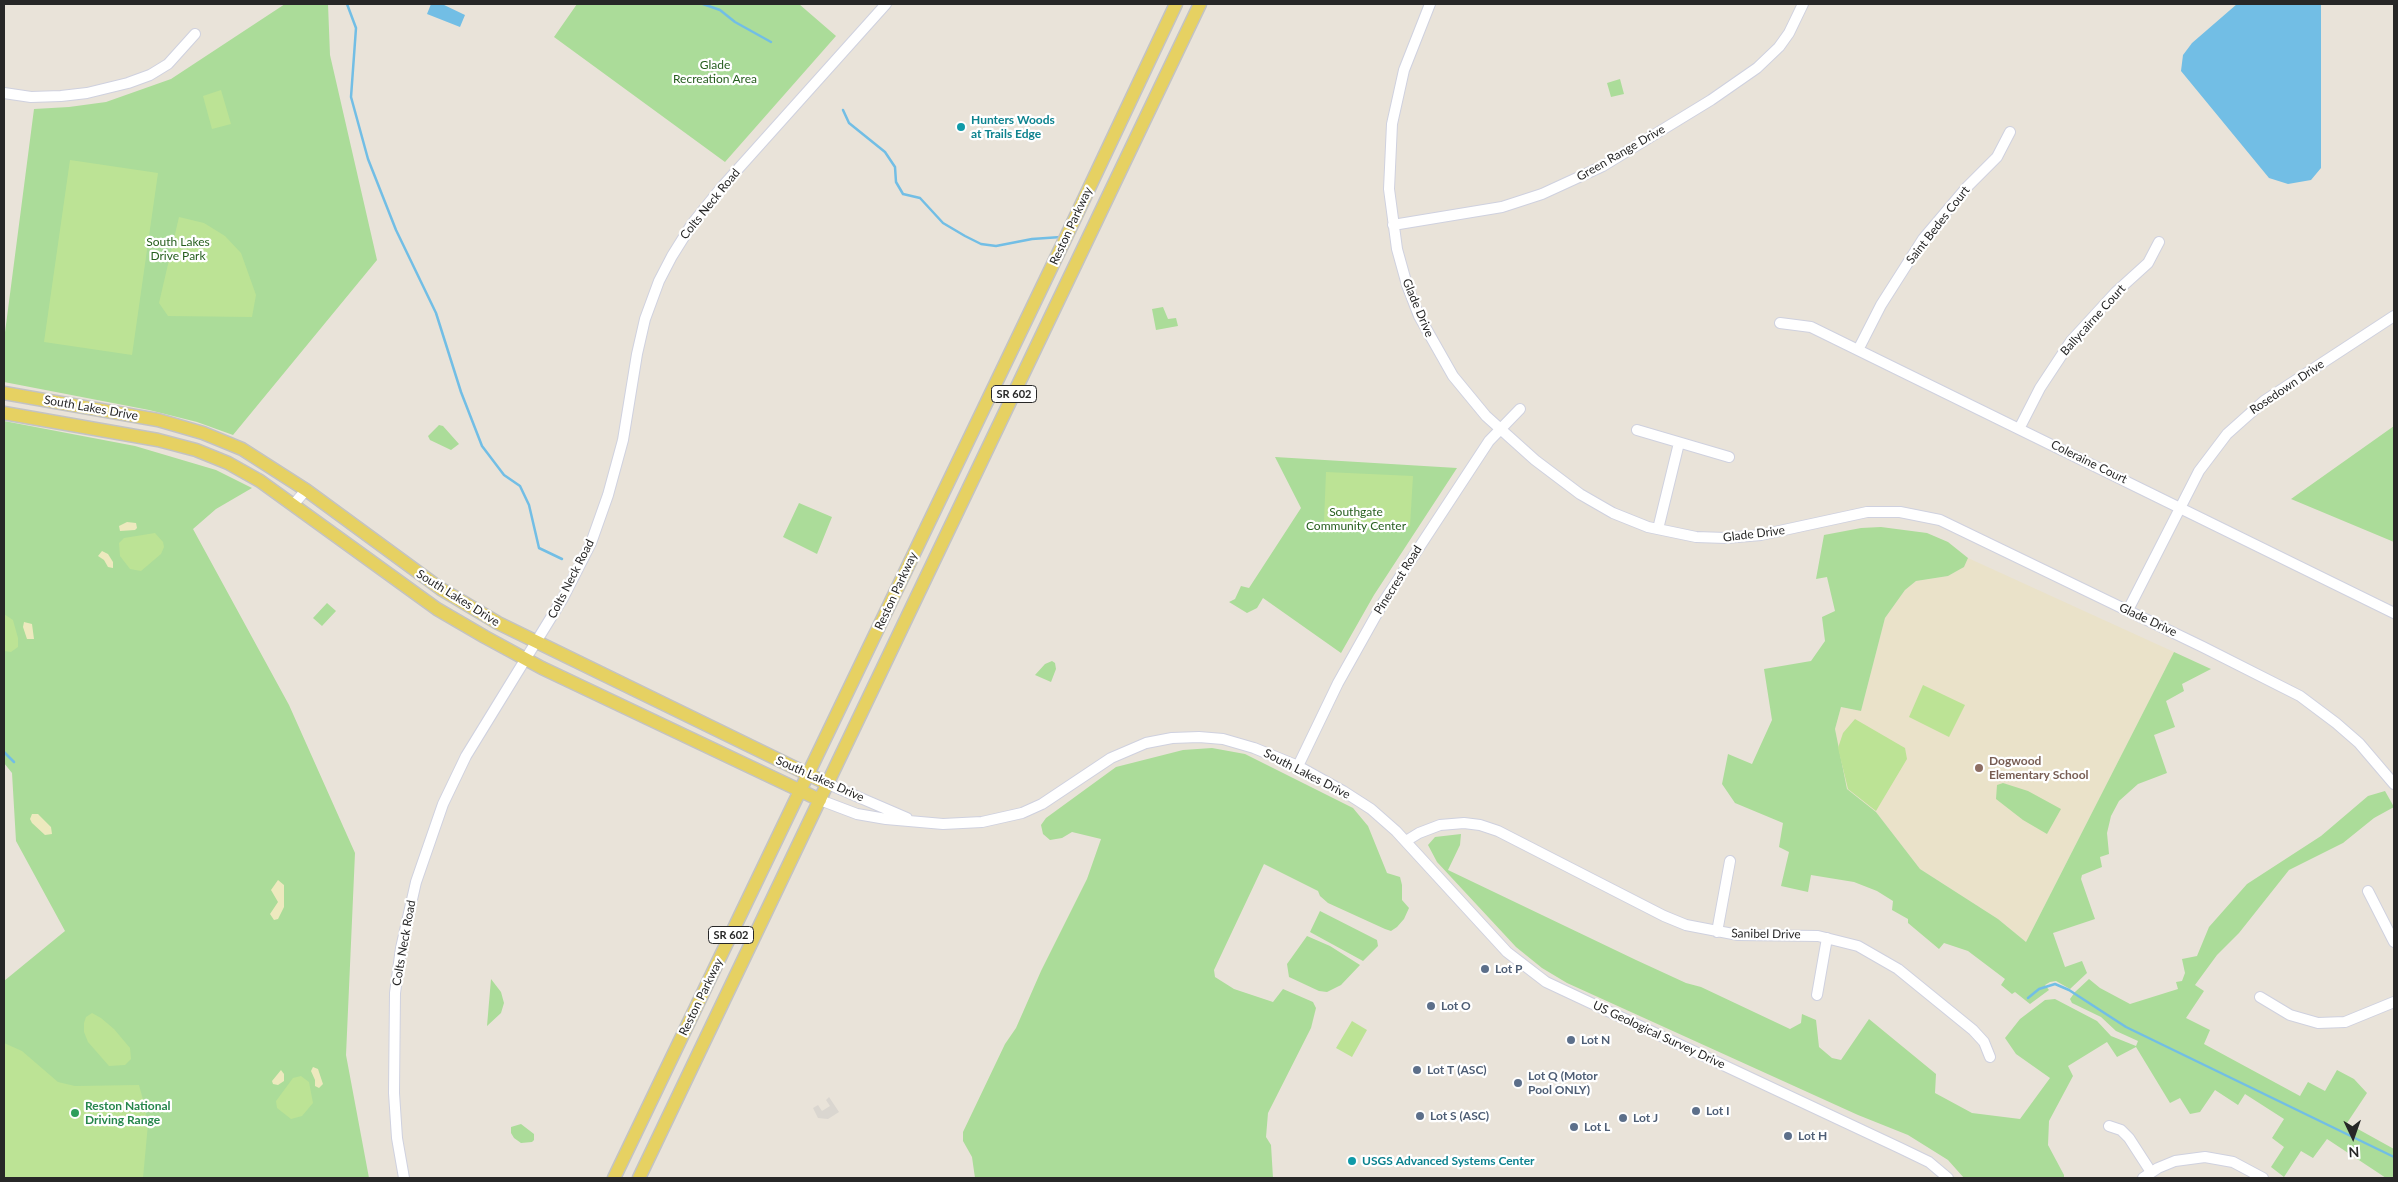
<!DOCTYPE html>
<html>
<head>
<meta charset="utf-8">
<style>
  body { margin:0 }
  #map { position:relative; width:2398px; height:1182px; overflow:hidden; background:#e9e3d9; font-family:Lato,sans-serif }
  canvas { display:block }
  .frame { position:absolute; inset:0; border:5px solid #272727; pointer-events:none }
  .north { position:absolute; left:2328px; top:1112px; width:50px; height:50px; -webkit-text-stroke:4px #fff; paint-order:stroke; rotate:177deg; font-size:14px; font-weight:700; line-height:20px; text-align:center; color:#272727 }
  .north::after { content:''; display:block; margin:auto; width:18px; height:22px; background:#272727; clip-path:polygon(50% 0,100% 100%,50% 72%,0 100%) }
</style>
</head>
<body>
<div id="map">
<canvas width="2398" height="1182"></canvas>
<div class="frame"></div>
<div class="north">N</div>
</div>
<script>
const g = document.querySelector('canvas').getContext('2d');
g.lineJoin = 'round';
function fill(path, color) {
  g.fillStyle = color;
  g.fill(path, 'evenodd');
}
function poly(rows) {
  const path = new Path2D();
  for (const r of rows) {
    path.moveTo(r[0], r[1]);
    for (let i = 2; i < r.length; i += 2) path.lineTo(r[i], r[i + 1]);
  }
  return path;
}
function strokePath(path, color, width, dash) {
  g.strokeStyle = color;
  g.lineWidth = width;
  g.lineCap = dash ? 'butt' : 'round';
  g.setLineDash(dash || []);
  g.stroke(path);
}
function drawText(font, color, halo, rows, align = 'center') {
  g.font = font + ' Lato,sans-serif';
  g.lineWidth = 4.5;
  g.setLineDash([]);
  g.textBaseline = 'middle';
  g.strokeStyle = halo;
  g.fillStyle = color;
  for (const [text, x, y, turn = 0] of rows) {
    g.save();
    g.translate(x, y);
    g.rotate((+turn || 0) * Math.PI / 180);
    g.textAlign = isNaN(turn) ? turn : align;
    if (halo) g.strokeText(text, 0, 0);
    g.fillText(text, 0, 0);
    g.restore();
  }
}
fill(poly([
  [1968,558,2174,652,2026,942,1998,919,1920,869,1876,812,1847,789,1838,748,1835,729,1841,707,1861,711,1885,618,1905,590,1916,581,1948,576,1964,567]
]), '#eae2c9');
fill(poly([
  [285,4,328,4,330,55,377,260,233,435,197,422,149,410,4,382,4,340,34,109,69,107,106,102,171,79],
  [577,4,799,4,836,36,725,162,554,37],
  [1620,79,1624,94,1611,97,1607,83],
  [1163,307,1168,319,1176,318,1178,326,1156,330,1152,309],
  [4,421,135,446,216,470,252,488,216,509,193,529,289,705,355,853,346,1055,369,1178,4,1178,4,981,65,931,16,841,12,773,4,763],
  [439,425,443,426,459,444,451,450,430,440,428,436],
  [2394,426,2394,542,2291,499],
  [1275,457,1457,468,1374,595,1341,653,1263,598,1257,608,1247,613,1229,602,1235,599,1241,586,1249,588,1301,508],
  [799,503,832,517,817,554,783,537],
  [1881,527,1927,533,1948,542,1968,558,1964,567,1948,576,1916,581,1905,590,1885,618,1861,711,1841,707,1835,729,1847,789,1876,812,1920,869,1998,919,2026,942,2174,652,2211,669,2182,684,2184,691,2166,701,2175,727,2154,735,2167,773,2138,784,2119,801,2111,816,2107,833,2109,854,2100,857,2102,867,2082,875,2081,879,2095,919,2053,933,2065,967,2082,961,2087,973,2070,989,2056,981,2050,982,2045,985,2049,990,2030,1004,2015,992,2012,994,2001,985,2005,979,1968,951,1944,943,1939,949,1908,923,1908,919,1892,910,1893,901,1877,891,1854,882,1811,875,1808,892,1781,886,1789,852,1779,847,1783,823,1735,803,1722,784,1728,754,1752,764,1772,720,1764,669,1811,661,1825,641,1822,617,1835,611,1827,577,1816,579,1824,535,1861,528],
  [327,603,336,611,322,626,313,618],
  [1052,661,1055,663,1056,669,1051,682,1035,675,1045,664],
  [1212,748,1245,754,1353,808,1368,826,1387,873,1400,877,1402,885,1402,900,1409,908,1404,919,1397,927,1391,931,1385,929,1328,903,1320,896,1318,891,1264,864,1214,970,1215,977,1234,989,1273,1002,1283,989,1313,1002,1316,1008,1311,1028,1268,1113,1266,1137,1271,1145,1273,1178,975,1178,972,1157,963,1141,963,1132,1005,1044,1016,1028,1041,971,1087,879,1101,839,1072,832,1062,838,1050,840,1043,834,1041,825,1046,818,1116,767,1183,750],
  [2003,783,2028,791,2061,809,2047,834,2023,820,1996,799,1997,785],
  [2385,791,2394,807,2374,818,2343,843,2289,870,2239,933,2217,955,2195,985,2204,991,2186,1018,2210,1030,2204,1044,2300,1096,2308,1082,2325,1091,2337,1070,2354,1079,2367,1093,2347,1123,2394,1149,2394,1178,2386,1178,2327,1139,2313,1158,2301,1151,2284,1177,2271,1167,2284,1147,2272,1138,2284,1119,2245,1094,2238,1105,2215,1090,2200,1112,2190,1114,2180,1098,2170,1103,2136,1047,2117,1057,2107,1042,2068,1066,2073,1076,2049,1121,2048,1145,2064,1175,2064,1178,1964,1178,1948,1160,1908,1135,1858,1115,1567,983,1542,968,1516,947,1437,862,1428,845,1435,837,1461,834,1460,845,1448,870,1636,960,1686,983,1701,987,1790,1029,1801,1023,1802,1014,1816,1020,1819,1047,1832,1058,1841,1060,1869,1019,1936,1074,1935,1093,1972,1113,2020,1119,2050,1078,2016,1054,2005,1038,2020,1019,2045,1000,2055,999,2097,1021,2111,1036,2136,1046,2138,1041,2116,1031,2101,1017,2072,1003,2070,999,2075,992,2089,979,2100,988,2130,1004,2178,989,2176,982,2182,981,2185,973,2182,959,2197,956,2209,927,2247,884,2321,836,2368,796],
  [1320,911,1377,940,1378,946,1363,961,1310,932],
  [1307,936,1330,946,1360,965,1341,985,1327,992,1319,991,1289,977,1287,964],
  [491,979,501,992,504,1003,501,1013,487,1026],
  [521,1124,534,1134,534,1140,532,1142,521,1143,514,1138,511,1133,511,1127]
]), '#abdc99');
fill(poly([
  [127,522,136,523,137,528,135,530,120,531,119,526],
  [102,551,108,554,113,562,113,568,108,567,104,560,98,556],
  [24,622,32,624,34,639,27,639,23,627],
  [32,814,38,814,51,827,52,834,45,835,32,823,30,819],
  [278,880,284,885,284,907,278,919,274,920,270,914,278,902,271,890],
  [313,1067,318,1069,323,1084,319,1088,315,1086,315,1080,311,1071],
  [281,1070,284,1074,284,1081,278,1085,273,1084,272,1081]
]), '#ede9be');
fill(poly([
  [221,90,231,124,212,129,203,96],
  [70,160,158,173,132,355,44,342],
  [179,217,204,223,225,236,241,253,256,295,252,317,168,316,159,303],
  [1326,472,1413,476,1410,526,1324,522],
  [155,533,163,542,164,547,161,554,141,571,130,569,120,556,119,543,124,538],
  [4,614,13,620,18,638,18,647,11,652,4,651],
  [1923,685,1965,705,1949,737,1909,717],
  [1855,719,1905,748,1907,759,1876,811,1848,789,1838,748,1843,733],
  [92,1013,101,1018,114,1029,130,1048,131,1059,125,1065,109,1066,88,1042,84,1032,84,1023,86,1017],
  [1352,1021,1367,1030,1352,1057,1336,1048],
  [4,1043,22,1051,58,1082,75,1086,139,1085,144,1103,148,1124,143,1178,4,1178],
  [301,1076,309,1082,313,1103,302,1116,291,1119,277,1108,276,1101,293,1078]
]), '#bce395');
fill(poly([
  [829,1097,839,1112,828,1119,818,1118,813,1108,818,1105,822,1111,830,1106,826,1100]
]), '#dad6d0');
fill(poly([
  [431,4,442,4,465,15,460,27,427,14],
  [2237,4,2321,4,2321,168,2311,180,2288,184,2269,178,2181,71,2183,55,2192,43]
]), '#72bee5');
strokePath(poly([
  [347,4,356,28,351,97,368,159,396,230,436,313,461,392,482,446,504,475,520,486,529,505,539,548,562,559],
  [703,4,720,10,735,22,771,42],
  [843,110,849,123,885,152,895,167,896,182,903,194,920,198,943,223,965,236,981,244,996,246,1032,239,1061,237],
  [4,752,14,762],
  [2028,998,2039,989,2055,984,2069,990,2126,1027,2394,1157]
]), '#72bee5', 2.5);
const minor = poly([
  [1430,4,1404,70,1392,124,1389,189,1397,249,1407,285,1419,316,1453,376,1486,416,1535,460,1580,494,1613,513,1648,527,1696,537,1726,538,1761,535,1867,512,1900,512,1940,520,2203,647,2300,696,2336,723,2359,743,2394,784],
  [4,93,31,97,61,96,87,93,128,83,150,75,168,64,195,34],
  [1393,225,1502,207,1542,194,1603,166,1711,100,1757,68,1779,47,1789,33,1803,4],
  [1780,323,1811,327,2394,613],
  [1858,350,1881,305,1923,239,1967,187,1997,157,2010,132],
  [2019,429,2040,388,2071,341,2116,292,2148,263,2159,242],
  [1637,430,1729,457],
  [293,505,306,490],
  [1658,529,1679,443],
  [2128,610,2199,471,2227,434,2264,401,2394,316],
  [1298,766,1338,683,1384,601,1489,441,1520,409],
  [828,784,907,818],
  [820,800,857,814,886,819,943,824,982,822,1022,813,1042,804,1111,758,1146,743,1172,738,1199,737,1223,739,1254,748,1298,766,1343,791,1371,809,1396,831,1507,952,1546,982,1900,1148,1929,1162,1948,1178],
  [1406,841,1419,833,1440,825,1464,823,1480,825,1498,831,1664,916,1686,925,1738,935,1818,936,1858,946,1898,969,1973,1030,1984,1042,1990,1057],
  [2368,891,2394,942],
  [1717,932,1730,861],
  [1817,995,1827,938],
  [2260,997,2290,1015,2318,1023,2345,1022,2394,1002],
  [2109,1126,2121,1130,2129,1138,2151,1172],
  [404,1178,397,1138,394,1093,395,993,401,948,416,882,443,804,466,756,563,598,591,543,608,495,623,440,637,354,645,319,659,281,672,256,692,224,721,188,886,4],
  [2143,1178,2158,1168,2175,1161,2205,1157,2233,1162,2263,1178]
]);
const major = poly([
  [4,393,158,420,203,433,242,449,306,490,441,589,498,623,828,784],
  [4,413,158,440,196,450,228,463,260,481,437,609,485,637,542,668,820,800],
  [614,1178,1067,235,1176,4],
  [639,1178,1200,4]
]);
strokePath(minor, '#cfd1df', 12);
strokePath(major, '#c3c3c3', 15);
strokePath(minor, '#fff', 10);
strokePath(major, '#e6d162', 12);
for (const [x, y, r, color] of [
  [961,127,5,"#0f9aa8"],
  [1979,768,5,"#8d6e63"],
  [1485,969,5,"#5c6f8a"],
  [1431,1006,5,"#5c6f8a"],
  [1571,1040,5,"#5c6f8a"],
  [1417,1070,5,"#5c6f8a"],
  [1518,1083,5,"#5c6f8a"],
  [1696,1111,5,"#5c6f8a"],
  [75,1113,5,"#2e9e5b"],
  [1420,1116,5,"#5c6f8a"],
  [1623,1118,5,"#5c6f8a"],
  [1574,1127,5,"#5c6f8a"],
  [1788,1136,5,"#5c6f8a"],
  [1352,1161,5,"#0f9aa8"]
]) {
  const dot = new Path2D();
  dot.arc(x, y, r, 0, 2 * Math.PI);
  g.fillStyle = color;
  g.fill(dot);
  strokePath(dot, '#fff', 2);
}
for (const [x, y, w] of [
  [1014,394,45],
  [731,935,45]
]) {
  const box = new Path2D();
  box.roundRect(x - w / 2, y - 8.5, w, 17, 4);
  g.fillStyle = '#fff';
  g.fill(box);
  strokePath(box, '#272727', 1);
}
drawText('bold 11px', '#272727', null, [
  ["SR 602",1014,394],
  ["SR 602",731,935]
]);
drawText('12px', '#265e1e', '#fff', [
  ["Glade",715,65],
  ["Recreation Area",715,79],
  ["South Lakes",178,242],
  ["Drive Park",178,256],
  ["Southgate",1356,512],
  ["Community Center",1356,526]
]);
drawText('bold 12px', '#0d838f', '#fff', [
  ["Hunters Woods",971,120],
  ["at Trails Edge",971,134],
  ["USGS Advanced Systems Center",1362,1161]
], 'left');
drawText('12px', '#272727', '#fff', [
  ["Green Range Drive",1621,153,-30],
  ["Colts Neck Road",710,204,-51],
  ["Saint Bedes Court",1938,225,-52],
  ["Reston Parkway",1071,226,-65],
  ["Glade Drive",1418,308,67],
  ["Ballycairne Court",2093,320,-48],
  ["Rosedown Drive",2287,387,-34],
  ["South Lakes Drive",91,408,10],
  ["Coleraine Court",2089,462,26],
  ["Glade Drive",1754,534,-7],
  ["Colts Neck Road",571,579,-63],
  ["Pinecrest Road",1398,580,-58],
  ["Reston Parkway",896,591,-65],
  ["South Lakes Drive",458,598,32],
  ["Glade Drive",2148,620,25],
  ["South Lakes Drive",1307,774,27],
  ["South Lakes Drive",820,779,24],
  ["Sanibel Drive",1766,934,1],
  ["Colts Neck Road",404,943,-80],
  ["Reston Parkway",701,997,-64],
  ["US Geological Survey Drive",1659,1035,25]
]);
drawText('bold 12px', '#785e54', '#fff', [
  ["Dogwood",1989,761],
  ["Elementary School",1989,775]
], 'left');
drawText('bold 12px', '#4e5e75', '#fff', [
  ["Lot P",1495,969],
  ["Lot O",1441,1006],
  ["Lot N",1581,1040],
  ["Lot T (ASC)",1427,1070],
  ["Lot Q (Motor",1528,1076],
  ["Pool ONLY)",1528,1090],
  ["Lot I",1706,1111],
  ["Lot S (ASC)",1430,1116],
  ["Lot J",1633,1118],
  ["Lot L",1584,1127],
  ["Lot H",1798,1136]
], 'left');
drawText('bold 12px', '#27864d', '#fff', [
  ["Reston National",85,1106],
  ["Driving Range",85,1120]
], 'left');
</script>
</body>
</html>
